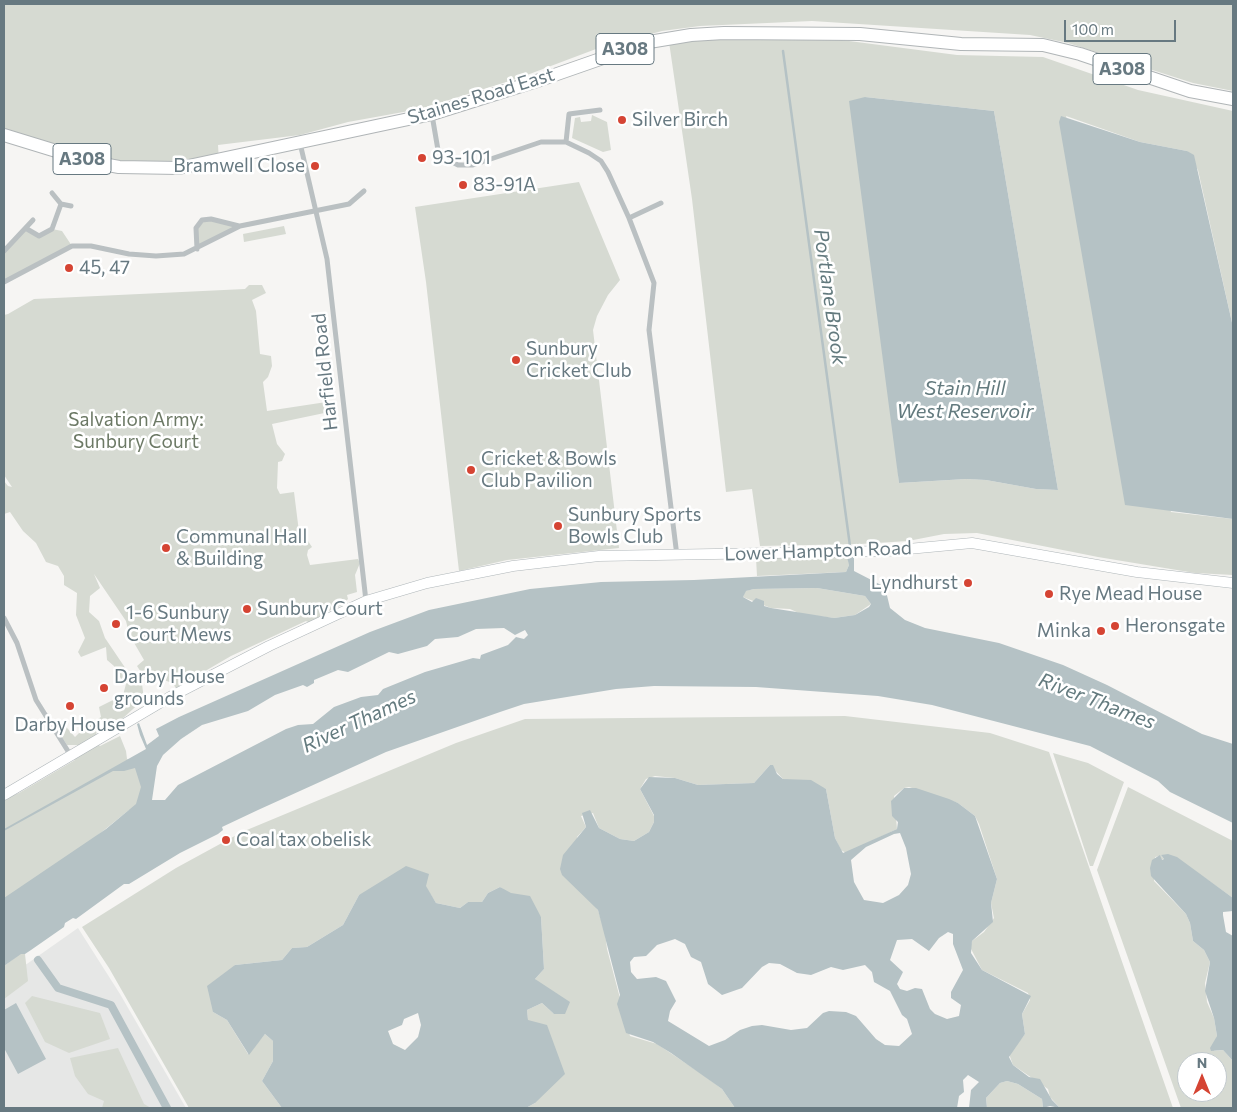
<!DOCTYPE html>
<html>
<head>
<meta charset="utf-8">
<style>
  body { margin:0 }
  #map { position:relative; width:1237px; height:1112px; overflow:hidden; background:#f6f5f3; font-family:Commissioner,sans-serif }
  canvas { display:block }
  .frame { position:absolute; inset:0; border:5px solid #677981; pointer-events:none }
  .north { position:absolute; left:1177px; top:1052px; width:50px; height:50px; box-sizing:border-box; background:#fff; border:1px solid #c2c9cd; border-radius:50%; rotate:0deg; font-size:14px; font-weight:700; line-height:20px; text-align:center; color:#677981 }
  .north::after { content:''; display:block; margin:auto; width:18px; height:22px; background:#d54433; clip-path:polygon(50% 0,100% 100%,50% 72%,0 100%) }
  .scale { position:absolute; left:1064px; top:20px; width:112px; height:22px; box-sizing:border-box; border:2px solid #677981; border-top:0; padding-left:6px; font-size:15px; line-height:18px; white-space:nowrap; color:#677981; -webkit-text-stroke:4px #fff; paint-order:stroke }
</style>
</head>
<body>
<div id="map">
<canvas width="1237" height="1112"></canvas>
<div class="frame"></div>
<div class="north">N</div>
<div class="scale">100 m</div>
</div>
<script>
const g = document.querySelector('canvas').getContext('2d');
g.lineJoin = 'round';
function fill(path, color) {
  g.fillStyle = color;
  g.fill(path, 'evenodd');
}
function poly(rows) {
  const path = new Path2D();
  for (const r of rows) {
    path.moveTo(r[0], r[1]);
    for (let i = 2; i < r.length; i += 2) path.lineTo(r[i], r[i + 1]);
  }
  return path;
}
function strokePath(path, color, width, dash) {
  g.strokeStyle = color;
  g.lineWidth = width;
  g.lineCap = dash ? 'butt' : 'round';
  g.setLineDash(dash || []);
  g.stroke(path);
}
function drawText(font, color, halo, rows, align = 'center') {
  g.font = font + ' Commissioner,sans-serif';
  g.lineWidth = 5;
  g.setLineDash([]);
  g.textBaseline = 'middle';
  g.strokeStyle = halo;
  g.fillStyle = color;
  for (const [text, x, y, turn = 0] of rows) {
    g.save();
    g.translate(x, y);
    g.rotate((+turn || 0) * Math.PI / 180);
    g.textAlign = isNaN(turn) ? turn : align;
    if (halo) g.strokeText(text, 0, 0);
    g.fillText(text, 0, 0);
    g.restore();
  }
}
fill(poly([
  [78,928,120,994,186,1108,4,1108,4,980]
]), '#e6e7e6');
fill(poly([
  [4,4,1233,4,1233,91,1193,83,1068,43,1030,35,812,21,700,26,662,31,596,49,519,78,420,109,348,122,300,135,218,145,219,161,142,169,4,135],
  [773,37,826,38,957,55,1043,57,1138,90,1233,111,1233,327,1198,170,1187,151,1140,142,1066,116,1171,512,1233,519,1233,575,1195,573,1098,557,977,533,944,534,908,541,860,544,760,546,752,489,726,492,692,199,669,42],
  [865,97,994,111,1058,490,1036,489,986,480,966,479,899,483],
  [592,115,607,122,611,150,603,152,572,138,575,118,580,117,581,122,591,121],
  [579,182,620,280,608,295,597,316,593,330,619,548,507,560,459,571,426,282,415,207],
  [206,219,240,226,197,249,197,224],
  [284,226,286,234,244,242,243,234],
  [27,229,39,236,52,229,62,231,72,246,4,282,4,251],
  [249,285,262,285,266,293,252,300,256,311,260,354,271,356,272,366,268,377,263,382,267,411,333,401,334,411,272,424,277,444,285,454,282,461,278,462,277,488,280,494,294,492,300,540,306,538,312,547,308,550,307,555,310,565,358,559,360,563,355,575,357,592,347,595,348,599,342,605,324,613,322,618,310,623,306,621,231,656,176,688,172,683,159,678,148,683,137,666,144,660,129,634,126,621,94,574,100,588,90,596,89,612,99,621,105,638,128,672,141,677,144,699,122,719,97,728,96,736,80,745,67,745,53,723,61,721,75,737,86,726,101,717,99,707,123,695,126,684,119,676,114,666,107,660,106,647,81,657,78,652,85,638,76,615,77,593,64,585,64,576,58,566,46,562,36,543,23,531,10,512,4,514,4,481,8,486,12,487,4,475,4,315,8,314,34,299,245,289],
  [848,557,849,565,846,572,757,576,756,558],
  [817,588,865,596,871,604,855,615,834,618,801,614,790,609,771,608,743,597,745,591,754,589],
  [845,716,990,733,1049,752,1173,1108,1060,1108,1050,1097,1048,1089,1013,1065,1009,1054,1025,1034,1022,1014,1030,1000,1028,993,982,970,970,947,972,941,984,932,994,918,991,903,997,879,979,824,975,816,958,803,909,787,904,788,894,796,897,829,846,853,841,850,835,838,826,789,783,779,770,765,754,783,698,785,675,778,655,776,646,779,640,789,654,816,654,822,649,832,634,841,620,839,599,828,593,813,581,816,586,827,577,837,593,903,598,910,605,932,607,949,630,1036,657,1044,702,1074,722,1089,735,1108,526,1108,535,1103,527,1010,542,1003,554,1014,535,979,544,969,541,917,500,887,488,893,482,902,468,902,460,908,436,903,425,886,359,895,343,925,307,947,292,948,282,960,235,965,213,1012,227,1020,248,1054,265,1034,273,1041,273,1061,262,1081,282,1108,189,1108,109,968,82,927,176,868,242,832,456,743,525,719],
  [120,736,126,751,127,759,149,765,143,811,129,810,56,869,35,878,4,902,4,799,19,793,75,760,73,757,97,743,100,746],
  [1053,753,1088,763,1124,782,1093,866,1090,866],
  [1128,787,1233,841,1233,898,1205,878,1161,855,1164,859,1161,860,1160,856,1155,857,1154,881,1186,914,1190,923,1193,941,1204,950,1210,962,1205,983,1207,1002,1214,1018,1217,1036,1214,1051,1223,1050,1233,1061,1233,1108,1181,1108,1097,870],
  [1187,1062,1217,1062,1217,1092,1187,1092],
  [21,953,25,954,28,981,4,999,4,966],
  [32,996,100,1013,110,1039,69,1053,45,1042,25,1003],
  [118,1048,144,1104,151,1108,102,1108,104,1101,88,1094,75,1076,70,1058],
  [1007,1081,1018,1084,1042,1099,1043,1108,987,1108,986,1098,1000,1083]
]), '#d6dad2');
fill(poly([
  [865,97,994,111,1058,490,1036,489,986,480,966,479,899,483,849,101],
  [1061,116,1140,142,1187,151,1194,155,1233,327,1233,519,1125,505,1059,122],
  [854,556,854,571,885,587,890,608,905,620,925,628,999,643,1063,665,1107,685,1202,734,1233,744,1233,823,1170,792,1158,781,1090,746,932,705,878,696,756,687,654,686,616,689,524,704,500,712,386,752,258,810,222,827,223,830,218,834,180,853,129,884,124,884,76,919,73,918,65,923,64,927,31,950,25,954,21,954,4,966,4,898,106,829,136,804,141,787,135,768,124,771,113,771,4,831,4,829,146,749,140,735,137,724,139,723,147,745,159,736,156,729,179,717,370,632,429,610,530,589,601,582,694,580,846,572,849,565,847,557],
  [817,588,865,596,871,604,869,607,855,615,834,618,771,608,764,606,764,601,756,598,752,602,743,597,746,591,754,589],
  [504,628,515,635,525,630,528,635,524,639,516,637,508,645,481,655,480,659,473,658,425,672,383,689,378,695,361,697,334,707,313,724,298,725,286,729,178,785,165,800,152,800,157,766,163,755,181,739,202,725,248,711,275,695,303,685,307,687,314,683,314,680,338,670,348,672,389,652,398,654,427,646,435,639,458,637,476,629],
  [770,765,773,765,777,774,783,779,811,780,826,789,835,838,843,853,897,829,898,822,892,816,891,801,904,788,916,788,949,799,958,803,975,816,997,879,991,903,993,922,972,941,971,953,982,970,1031,996,1022,1014,1025,1034,1009,1057,1013,1065,1029,1077,1040,1079,1052,1100,1060,1108,1050,1106,1043,1108,1042,1099,1018,1084,1007,1081,1000,1083,986,1098,987,1108,969,1108,971,1090,979,1082,968,1075,963,1080,964,1092,959,1096,957,1108,735,1108,722,1089,671,1053,653,1042,626,1033,617,1004,620,995,598,910,562,875,560,869,563,855,586,827,582,813,590,810,599,828,620,839,634,841,649,832,654,822,654,815,640,789,649,777,675,778,698,785,754,783],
  [900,833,906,848,911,874,908,885,899,895,883,903,864,900,854,882,851,860,866,847,894,834],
  [948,932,953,934,953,944,963,970,951,992,951,998,961,1005,959,1016,947,1019,935,1014,930,1009,922,989,915,988,907,991,900,989,897,984,903,972,890,960,897,940,912,939,929,951,939,938],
  [675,939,685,944,691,957,701,962,708,984,722,995,742,988,762,967,769,963,780,964,797,973,811,975,831,967,843,970,865,965,872,972,874,982,890,991,902,1015,907,1019,912,1034,899,1046,885,1045,876,1039,856,1016,846,1012,829,1011,823,1013,807,1028,791,1030,762,1025,752,1026,740,1030,725,1040,709,1046,668,1021,670,1011,676,1001,666,981,656,977,637,979,631,972,630,962,634,957,646,956,657,945],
  [1168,854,1177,857,1233,898,1233,911,1223,912,1223,915,1226,932,1233,936,1233,1061,1223,1050,1211,1051,1210,1048,1217,1036,1214,1018,1205,991,1210,962,1204,950,1193,941,1190,923,1186,914,1151,876,1150,868,1152,860,1160,855,1162,860,1164,859,1161,855],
  [406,866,429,874,426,886,436,903,460,908,468,902,482,902,488,893,500,887,511,893,530,896,541,917,544,969,535,979,570,1002,565,1014,554,1014,542,1003,527,1010,528,1020,547,1025,565,1074,535,1103,526,1108,282,1108,262,1081,273,1061,273,1041,265,1034,249,1055,227,1020,213,1012,207,986,235,965,282,960,292,948,307,947,343,925,359,895],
  [418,1013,421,1025,418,1037,405,1050,393,1044,388,1031,402,1025,404,1019],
  [16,1003,46,1059,18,1074,4,1048,4,1010]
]), '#b5c2c5');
strokePath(poly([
  [783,51,850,546]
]), '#b5c2c5', 2.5);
strokePath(poly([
  [38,960,58,988,111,1005,167,1108]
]), '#b5c2c5', 8);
const secondary = poly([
  [4,795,170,697,269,646,366,601,427,583,513,566,599,556,887,551,972,543,1137,572,1233,583]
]);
const highway = poly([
  [4,135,92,162,119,167,179,168,432,114,540,80,649,42,691,35,724,33,860,34,961,44,1043,45,1080,54,1190,91,1233,99]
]);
strokePath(secondary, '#afb6b9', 11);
strokePath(highway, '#b0b5b7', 14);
strokePath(poly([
  [432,115,438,150,446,159,458,165,473,165,541,142,566,142,589,153,601,161,608,172,629,218,654,283,649,330,677,556],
  [566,142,569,114,600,110],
  [300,143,327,259,366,601],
  [61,204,71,206],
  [629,218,661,203],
  [27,229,39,236,52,229,61,204,52,193],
  [197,249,196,228,202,220,211,219,239,226],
  [4,251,33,220],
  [4,282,72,246,91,246,129,254,156,256,184,254,240,226,349,204,364,191],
  [4,618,17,643,36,700,71,756]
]), '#bac0c2', 5);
strokePath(secondary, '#fff', 10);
strokePath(highway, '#fff', 12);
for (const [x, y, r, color] of [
  [622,120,5,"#d54433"],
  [422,158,5,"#d54433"],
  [315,166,5,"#d54433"],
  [463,185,5,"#d54433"],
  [69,268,5,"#d54433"],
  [516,360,5,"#d54433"],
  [471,470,5,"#d54433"],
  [558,526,5,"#d54433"],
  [166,548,5,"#d54433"],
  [968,583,5,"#d54433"],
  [1049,594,5,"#d54433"],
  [247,609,5,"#d54433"],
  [116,624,5,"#d54433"],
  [1115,626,5,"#d54433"],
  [1101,631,5,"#d54433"],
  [104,688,5,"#d54433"],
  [70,706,5,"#d54433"],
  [226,840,5,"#d54433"]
]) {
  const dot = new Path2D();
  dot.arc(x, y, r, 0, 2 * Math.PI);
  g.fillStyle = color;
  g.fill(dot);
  strokePath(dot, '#fff', 2);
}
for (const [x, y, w] of [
  [625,49,58],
  [1122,69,58],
  [82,159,58]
]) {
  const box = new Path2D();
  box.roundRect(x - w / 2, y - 15.5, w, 31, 4);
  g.fillStyle = '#fff';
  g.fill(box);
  strokePath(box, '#677981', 1);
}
drawText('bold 18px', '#677981', null, [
  ["A308",625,49],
  ["A308",1122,69],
  ["A308",82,159]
]);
drawText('19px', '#677981', '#fff', [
  ["Staines Road East",481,96,-17],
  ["Harfield Road",325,372,-96],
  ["Lower Hampton Road",818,551,-2]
]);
drawText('19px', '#677981', '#fff', [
  ["Silver Birch",632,120],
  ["93-101",432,158],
  ["Bramwell Close",305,166,"right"],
  ["83-91A",473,185],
  ["45, 47",79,268],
  ["Sunbury",526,349],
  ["Cricket Club",526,371],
  ["Cricket & Bowls",481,459],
  ["Club Pavilion",481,481],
  ["Sunbury Sports",568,515],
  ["Bowls Club",568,537],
  ["Communal Hall",176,537],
  ["& Building",176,559],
  ["Lyndhurst",958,583,"right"],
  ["Rye Mead House",1059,594],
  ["Sunbury Court",257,609],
  ["1-6 Sunbury",126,613],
  ["Court Mews",126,635],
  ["Heronsgate",1125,626],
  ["Minka",1091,631,"right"],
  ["Darby House",114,677],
  ["grounds",114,699],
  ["Darby House",70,725,"center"],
  ["Coal tax obelisk",236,840]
], 'left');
drawText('19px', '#6c7965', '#fff', [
  ["Salvation Army:",136,420],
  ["Sunbury Court",136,442]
]);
drawText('italic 20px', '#637a7e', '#fff', [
  ["Portlane Brook",830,297,82],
  ["Stain Hill",965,388],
  ["West Reservoir",965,411],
  ["River Thames",1097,701,21],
  ["River Thames",359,721,-25]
]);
</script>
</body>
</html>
